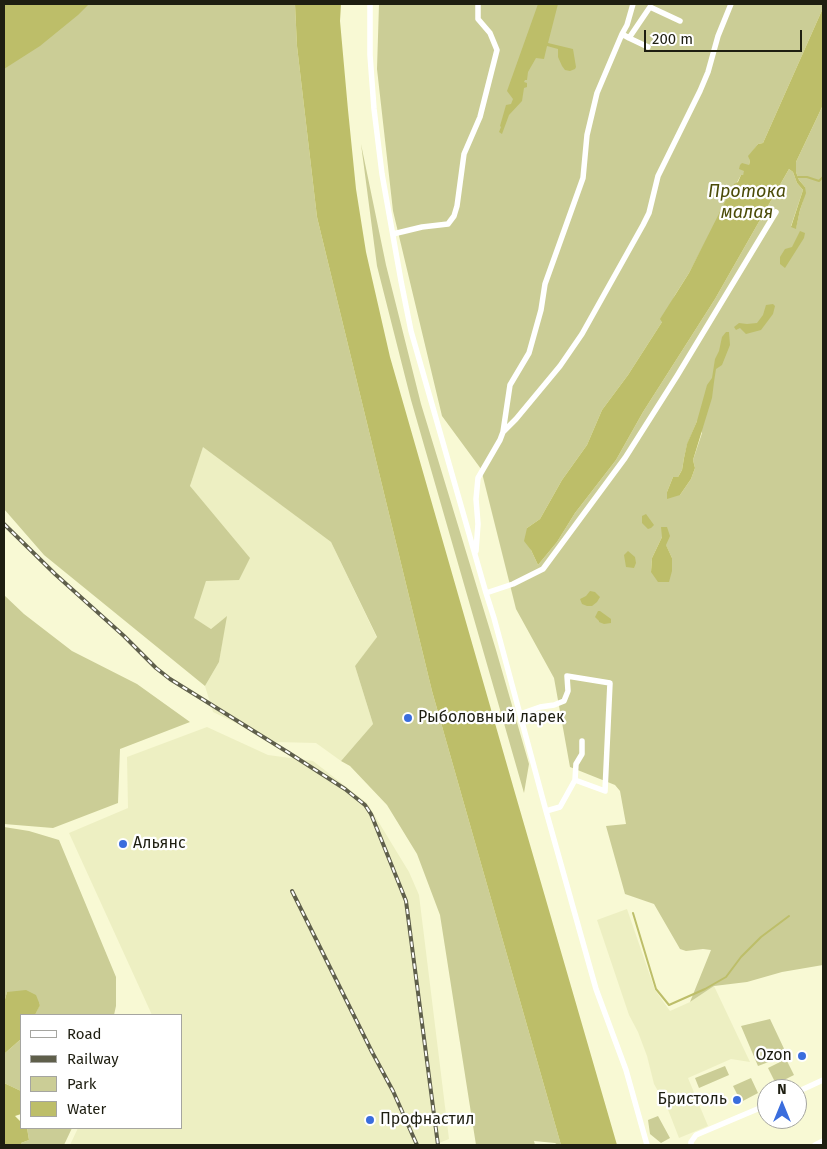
<!DOCTYPE html>
<html>
<head>
<meta charset="utf-8">
<style>
  body { margin:0 }
  #map { position:relative; width:827px; height:1149px; overflow:hidden; background:#f8f9d4; font-family:"Fira Sans",sans-serif }
  canvas { display:block }
  .frame { position:absolute; inset:0; border:5px solid #1e1e11; pointer-events:none }
  .legend { position:absolute; left:20px; top:1014px; width:162px; height:115px; box-sizing:border-box; background:#fff; border:1px solid #a5a5a0; margin:0; padding:6px 9px; list-style:none; font-size:15px; color:#1e1e11 }
  .legend li { display:flex; align-items:center; gap:10px; height:25px }
  .legend b { width:25px; border:1px solid #a5a5a0 }
  .north { position:absolute; left:757px; top:1079px; width:50px; height:50px; box-sizing:border-box; background:#fff; border:1px solid #a5a5a0; border-radius:50%; rotate:0deg; font-size:14px; font-weight:700; line-height:20px; text-align:center; color:#1e1e11 }
  .north::after { content:''; display:block; margin:auto; width:18px; height:22px; background:#3a6ddd; clip-path:polygon(50% 0,100% 100%,50% 72%,0 100%) }
  .scale { position:absolute; left:644px; top:30px; width:158px; height:22px; box-sizing:border-box; border:2px solid #1e1e11; border-top:0; padding-left:6px; font-size:15px; line-height:18px; white-space:nowrap; color:#1e1e11; -webkit-text-stroke:4px #fff; paint-order:stroke }
</style>
</head>
<body>
<div id="map">
<canvas width="827" height="1149"></canvas>
<div class="frame"></div>
<ul class="legend">
<li><b style="height:6px;background:#fff"></b>Road</li>
<li><b style="height:6px;background:#5f5f4b"></b>Railway</li>
<li><b style="height:14px;background:#cbcd96"></b>Park</li>
<li><b style="height:14px;background:#bdbe69"></b>Water</li>
</ul>
<div class="north">N</div>
<div class="scale">200 m</div>
</div>
<script>
const g = document.querySelector('canvas').getContext('2d');
g.lineJoin = 'round';
function fill(path, color) {
  g.fillStyle = color;
  g.fill(path, 'evenodd');
}
function poly(rows) {
  const path = new Path2D();
  for (const r of rows) {
    path.moveTo(r[0], r[1]);
    for (let i = 2; i < r.length; i += 2) path.lineTo(r[i], r[i + 1]);
  }
  return path;
}
function strokePath(path, color, width, dash) {
  g.strokeStyle = color;
  g.lineWidth = width;
  g.lineCap = dash ? 'butt' : 'round';
  g.setLineDash(dash || []);
  g.stroke(path);
}
function drawText(font, color, halo, rows, align = 'center') {
  g.font = font + ' "Fira Sans",sans-serif';
  g.lineWidth = 4.5;
  g.setLineDash([]);
  g.textBaseline = 'middle';
  g.strokeStyle = halo;
  g.fillStyle = color;
  for (const [text, x, y, turn = 0] of rows) {
    g.save();
    g.translate(x, y);
    g.rotate((+turn || 0) * Math.PI / 180);
    g.textAlign = isNaN(turn) ? turn : align;
    if (halo) g.strokeText(text, 0, 0);
    g.fillText(text, 0, 0);
    g.restore();
  }
}
fill(poly([
  [203,446,331,542,377,638,355,666,373,724,341,761,316,743,276,742,213,712,205,686,219,662,226,617,211,629,193,618,206,580,239,580,190,486],
  [207,727,268,755,313,761,367,803,409,872,419,895,449,1139,434,1145,70,1145,78,1128,181,1128,181,1015,152,1015,69,833,128,808,127,757],
  [627,909,655,990,670,1011,690,1002,714,986,750,1062,731,1059,688,1078,708,1126,679,1138,667,1107,654,1084,647,1056,638,1032,629,1015,597,920]
]), '#edefc2');
fill(poly([
  [4,4,295,4,297,46,317,217,432,691,561,1145,558,1145,555,1143,534,1141,535,1145,476,1145,440,915,417,854,387,805,350,766,341,761,373,724,355,666,377,637,331,542,203,447,190,486,250,558,239,580,206,581,194,618,211,629,227,616,219,662,205,686,44,555,4,509],
  [379,4,823,4,823,8,763,143,758,144,749,156,750,161,749,165,743,175,741,175,689,273,675,295,662,322,628,375,602,410,587,445,562,480,540,519,527,528,531,550,538,565,557,542,575,513,616,460,643,412,715,299,789,169,793,172,797,183,803,190,791,226,796,228,800,210,803,201,805,187,799,180,796,172,796,162,823,105,823,965,782,972,747,982,714,986,690,1002,711,950,703,949,686,951,680,949,654,904,625,894,606,826,626,824,620,791,615,785,570,767,554,678,516,609,481,469,442,416,393,211,377,69],
  [697,421,702,433,693,460,695,468,691,479,680,495,667,492,673,477,678,477,682,470,684,458,687,445],
  [662,537,672,558,651,572,652,558],
  [361,144,386,265,421,404,496,650,529,764,524,793,411,400,377,266],
  [4,595,24,614,72,651,137,684,190,722,120,749,118,803,53,828,4,824],
  [4,827,29,831,59,840,116,977,116,1006,114,1015,35,1015,40,1004,7,992,4,1003],
  [770,1019,787,1055,758,1066,741,1026],
  [21,1039,21,1091,4,1083,4,1054],
  [786,1059,794,1075,776,1084,768,1068],
  [725,1066,729,1075,699,1088,695,1078],
  [751,1078,758,1093,741,1102,733,1086],
  [658,1116,670,1138,661,1143,650,1134,648,1120],
  [27,1128,72,1128,64,1145,21,1145,21,1143,29,1140]
]), '#cbcd96');
fill(poly([
  [4,4,89,4,78,15,40,46,4,69],
  [295,4,341,4,340,21,348,110,356,189,366,252,390,357,515,793,617,1145,561,1145,432,691,317,217,297,46],
  [538,4,558,4,548,43,573,49,576,67,575,69,570,71,565,70,562,66,558,57,558,49,547,46,544,59,536,58,528,72,527,80,525,80,524,82,527,83,527,87,524,88,522,101,509,115,502,134,499,132,501,127,500,126,506,105,511,104,513,99,507,91],
  [823,8,823,105,796,162,796,172,799,180,805,187,806,193,800,210,796,229,791,227,803,190,797,183,793,172,789,169,715,299,643,412,616,460,575,513,557,542,538,565,531,550,524,541,527,528,540,519,562,480,587,445,602,410,628,375,662,322,660,319,689,273,734,184,738,182,741,175,743,175,744,171,739,169,740,165,742,163,749,165,750,161,748,156,758,144,763,143],
  [800,231,805,233,804,238,785,268,780,264,780,257,785,249,792,247],
  [773,304,775,306,773,314,761,330,746,334,740,328,736,330,734,327,739,323,747,324,757,323,763,315,766,305],
  [726,332,729,332,730,345,722,365,716,369,714,382,712,398,693,460,695,468,691,479,680,495,667,499,667,492,673,477,678,477,682,470,684,458,687,444,697,421,707,385,712,378,715,359,719,351,722,337],
  [646,514,654,525,651,528,648,529,642,523,642,516],
  [661,527,667,527,670,536,666,545,672,558,672,571,669,582,658,582,651,572,652,558,662,537],
  [628,551,635,557,636,563,634,568,626,567,624,555],
  [590,591,595,592,600,597,597,602,592,606,587,606,582,604,580,599,586,596],
  [598,611,600,611,611,619,611,623,604,624,599,622,599,621,595,617],
  [26,990,36,995,40,1005,35,1015,21,1015,21,1039,4,1054,4,1003,7,992],
  [4,1083,21,1091,21,1114,15,1116,21,1122,21,1128,27,1128,29,1140,21,1143,21,1145,4,1145]
]), '#bdbe69');
strokePath(poly([
  [798,177,807,177,819,181,823,177],
  [633,913,656,989,669,1005,705,989,726,977,741,957,761,937,789,916]
]), '#bdbe69', 2);
strokePath(poly([
  [370,4,370,55,374,109,382,174,401,281,411,331,486,593,494,618,546,811,596,989,626,1070,647,1145],
  [622,34,629,38,650,7,680,21],
  [629,38,648,47],
  [393,234,422,227,448,224,454,216,457,206,464,154,480,117,497,50,490,33,478,19,478,4],
  [503,432,510,385,529,353,541,310,545,284,583,178,587,135,597,93,622,34,627,25,633,4],
  [476,551,478,524,476,499,478,478,500,440,503,432,516,419,560,366,582,334,643,225,649,213,658,176,700,91,708,72,718,36,731,4],
  [486,593,513,584,543,569,625,458,677,376,776,212],
  [520,714,540,707,554,705,564,701,568,691,567,676,610,683,605,791,575,780],
  [546,811,560,807,575,780,576,764,582,754,582,741],
  [797,1092,823,1080],
  [691,1145,691,1142,696,1135,767,1105],
  [815,1145,823,1141]
]), '#fff', 5.5);
const rail = poly([
  [4,524,55,574,124,636,156,668,170,679,289,753,345,789,365,805,371,814,406,901,438,1145],
  [292,891,372,1052,393,1091,417,1145]
]);
strokePath(rail, '#5f5f4b', 4);
strokePath(rail, '#fff', 2, [5.5]);
for (const [x, y, r, color] of [
  [408,718,5,"#3a6ddd"],
  [123,844,5,"#3a6ddd"],
  [802,1056,5,"#3a6ddd"],
  [737,1100,5,"#3a6ddd"],
  [370,1120,5,"#3a6ddd"]
]) {
  const dot = new Path2D();
  dot.arc(x, y, r, 0, 2 * Math.PI);
  g.fillStyle = color;
  g.fill(dot);
  strokePath(dot, '#fff', 2);
}
drawText('16px', '#1e1e11', '#fff', [
  ["Рыболовный ларек",418,718],
  ["Альянс",133,844],
  ["Ozon",792,1056,"right"],
  ["Бристоль",727,1100,"right"],
  ["Профнастил",380,1120]
], 'left');
drawText('italic 18px', '#4c4c09', '#fff', [
  ["Протока",747,192],
  ["малая",747,213]
]);
</script>
</body>
</html>
